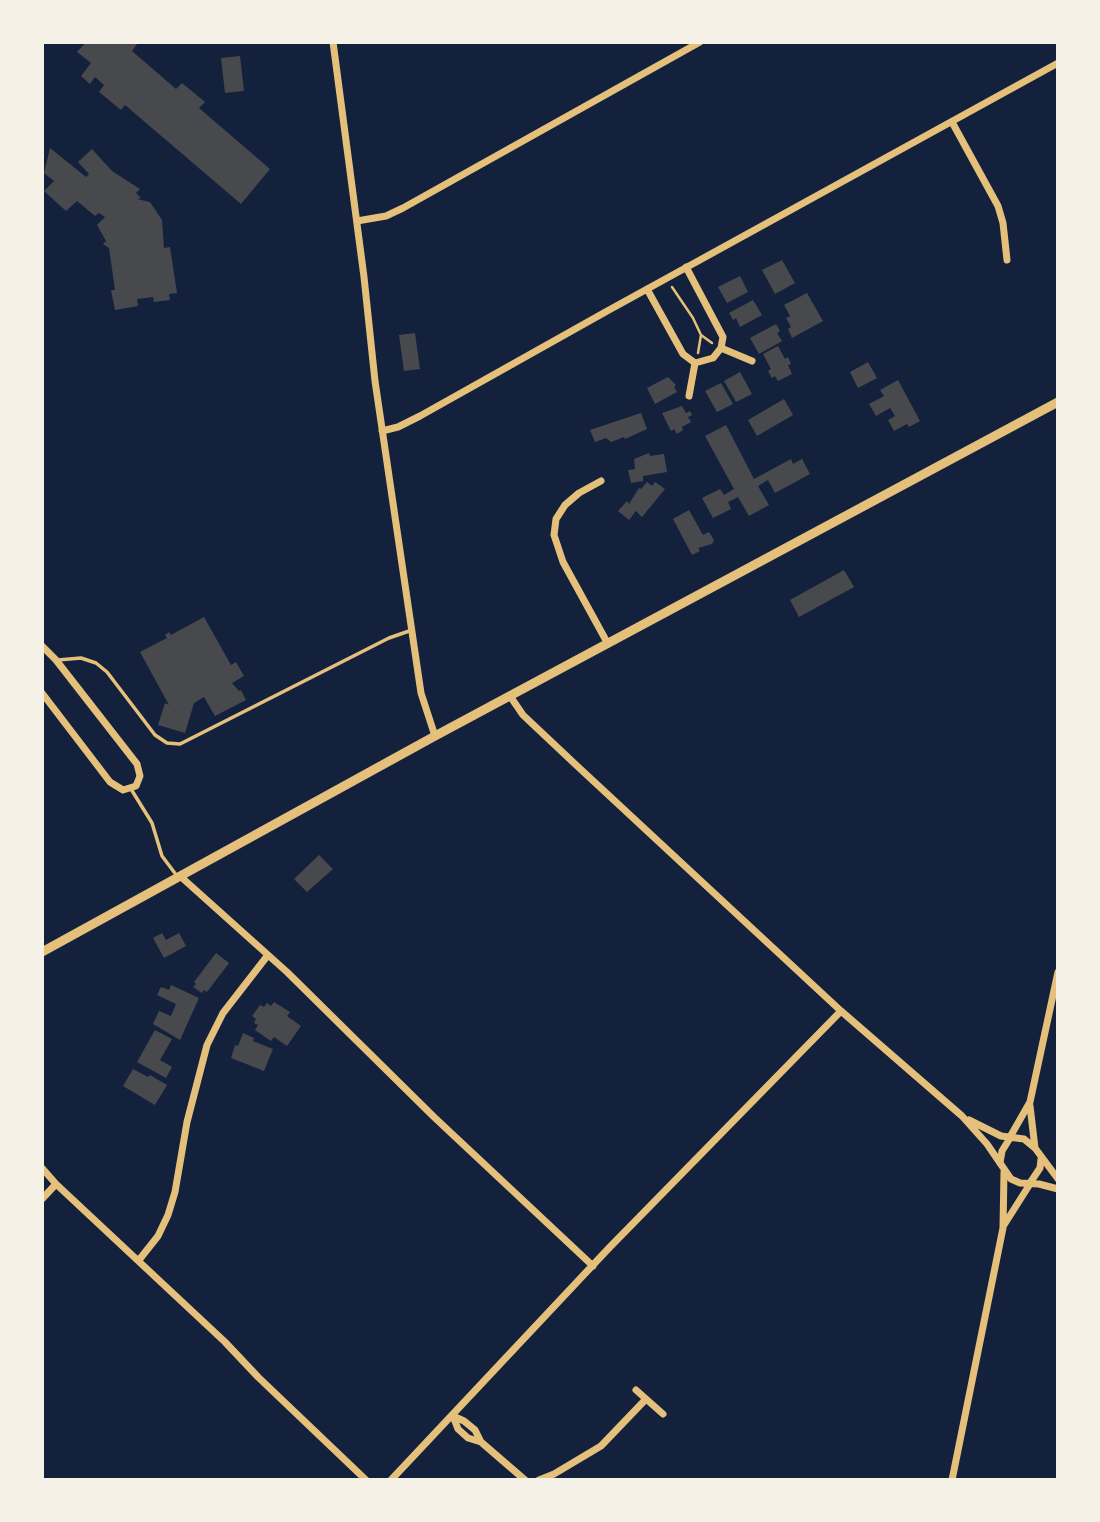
<!DOCTYPE html>
<html>
<head>
<meta charset="utf-8">
<style>
  body { margin:0 }
  #map { position:relative; width:1100px; height:1522px; overflow:hidden; background:#14213d; font-family:"Source Sans 3",sans-serif }
  canvas { display:block }
  .frame { position:absolute; inset:0; border:44px solid #f6f1e7; pointer-events:none }
</style>
</head>
<body>
<div id="map">
<canvas width="1100" height="1522"></canvas>
<div class="frame"></div>
</div>
<script>
const g = document.querySelector('canvas').getContext('2d');
g.lineJoin = 'round';
function fill(path, color) {
  g.fillStyle = color;
  g.fill(path, 'evenodd');
}
function poly(rows) {
  const path = new Path2D();
  for (const r of rows) {
    path.moveTo(r[0], r[1]);
    for (let i = 2; i < r.length; i += 2) path.lineTo(r[i], r[i + 1]);
  }
  return path;
}
function strokePath(path, color, width, dash) {
  g.strokeStyle = color;
  g.lineWidth = width;
  g.lineCap = dash ? 'butt' : 'round';
  g.setLineDash(dash || []);
  g.stroke(path);
}
fill(poly([
  [86,42,135,42,137,44,132,51,176,89,182,83,205,102,199,108,270,169,241,204,125,105,121,110,99,92,104,85,95,77,90,84,81,76,91,63,77,52],
  [240,56,244,91,225,93,221,58],
  [50,148,86,177,89,174,78,162,92,149,112,171,140,189,136,193,141,198,137,199,150,202,162,220,164,248,170,247,177,293,169,294,170,300,154,302,153,297,137,299,138,306,115,310,111,290,115,290,109,248,103,244,106,241,97,225,105,217,99,213,95,216,77,201,66,211,44,191,54,181,44,173],
  [782,260,795,283,775,294,762,270],
  [740,276,748,292,727,303,718,287],
  [807,293,823,321,792,338,788,329,791,327,786,318,790,316,784,305],
  [753,300,762,315,740,327,736,318,733,320,729,313],
  [776,324,780,331,777,333,782,341,759,354,750,338],
  [415,333,420,369,404,371,399,335],
  [778,346,785,359,788,357,791,364,788,365,792,374,778,381,775,376,772,378,768,371,771,369,763,354],
  [868,362,877,378,858,388,850,372],
  [740,372,752,394,736,402,724,381],
  [668,377,676,385,674,387,677,392,655,404,647,388],
  [898,380,920,421,909,427,907,424,894,431,888,420,895,416,890,408,876,416,869,404,884,396,880,390],
  [721,383,733,404,717,412,705,391],
  [784,399,793,415,757,436,748,420],
  [682,406,686,413,690,411,692,415,688,417,691,422,682,427,683,430,677,434,674,429,671,431,662,413],
  [641,413,647,429,625,439,624,437,611,442,606,438,595,442,590,430],
  [726,425,754,479,791,459,793,464,802,459,810,474,775,493,768,480,758,486,769,505,749,516,738,497,728,502,731,509,713,518,702,498,720,489,724,495,734,489,705,436],
  [649,453,650,456,664,454,667,472,643,476,643,481,631,483,628,470,635,469,634,459],
  [647,482,652,486,655,482,665,489,642,517,636,511,629,520,618,511,627,501,629,504,639,488,641,489],
  [689,510,703,535,709,532,714,540,712,544,698,548,700,551,692,555,673,519],
  [844,570,854,587,799,617,790,600],
  [204,617,231,665,236,662,244,676,232,683,239,691,241,690,246,700,215,716,204,697,194,703,185,733,158,725,165,703,169,705,140,652,167,638,165,635,169,632,171,635],
  [319,855,333,869,307,892,294,879],
  [162,933,166,940,179,933,186,946,164,958,153,938],
  [216,953,229,963,207,992,204,990,202,993,193,987,196,984,194,982],
  [171,985,199,998,180,1040,153,1024,159,1011,171,1016,176,1004,157,995,161,987,169,990],
  [274,1002,290,1012,287,1016,301,1026,287,1046,274,1037,271,1041,255,1030,258,1025,254,1023,256,1019,252,1016,260,1005,264,1007,267,1003,271,1006],
  [155,1030,172,1039,160,1060,172,1067,166,1078,137,1062],
  [243,1033,254,1038,253,1041,273,1049,264,1071,231,1058,235,1045,238,1046],
  [133,1069,148,1077,150,1075,167,1085,155,1105,123,1086]
]), '#48494c');
strokePath(poly([
  [672,287,693,318,701,335,712,343],
  [698,353,701,335]
]), '#e5c07b', 2.5);
strokePath(poly([
  [58,660,81,658,96,663,107,672,155,735,167,743,180,744,389,638,412,630],
  [131,789,152,823,162,856,177,876]
]), '#e5c07b', 3.5);
strokePath(poly([
  [333,42,364,277,375,381,421,693,435,736],
  [952,122,998,206,1003,223,1007,260],
  [357,221,386,216,403,208,700,42],
  [647,289,683,354,695,363,713,358,721,348,723,337,686,267],
  [721,348,752,361],
  [689,396,695,363],
  [382,431,398,427,420,416,609,310,1058,63],
  [601,481,579,493,565,505,556,519,554,535,563,562,608,644],
  [42,646,56,660,137,764,140,776,136,786,123,790,110,782,42,693],
  [510,696,523,715,575,764,841,1011,962,1116,987,1144,1011,1179,1020,1183,1039,1184,1058,1189],
  [180,876,287,972,434,1117,593,1266],
  [1030,1106,1035,1148],
  [969,1120,1001,1136,1024,1139,1035,1148,1058,1179],
  [1010,1137,1030,1102,1058,972],
  [1000,1163,1002,1151,1010,1138],
  [42,1168,56,1184,225,1342,258,1377,366,1480],
  [1030,1183,1040,1168,1041,1159],
  [42,1199,56,1184],
  [1004,1225,1030,1184],
  [139,1260,158,1236,168,1215,175,1192,187,1122,207,1045,223,1013,268,955],
  [636,1390,663,1414],
  [453,1416,464,1421,475,1430,481,1442,525,1480],
  [453,1416,458,1429,468,1438,481,1442],
  [391,1480,608,1249,841,1011],
  [539,1480,554,1474,601,1446,646,1399],
  [952,1480,1003,1228,1004,1172]
]), '#e5c07b', 7);
strokePath(poly([
  [42,952,435,736,1058,402]
]), '#e5c07b', 9);
</script>
</body>
</html>
